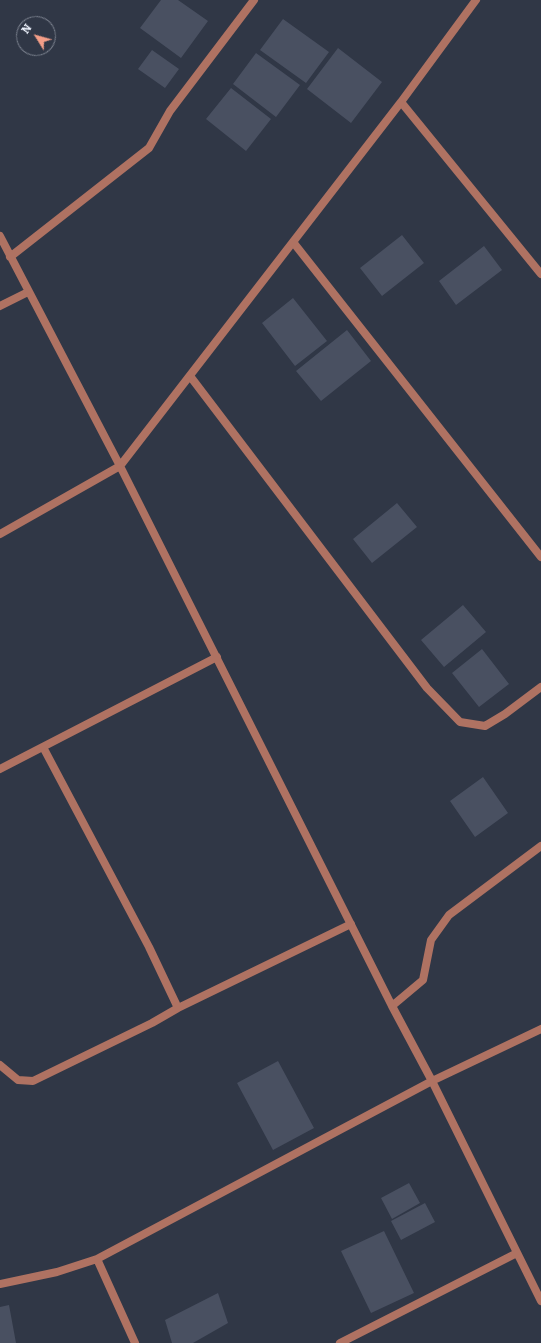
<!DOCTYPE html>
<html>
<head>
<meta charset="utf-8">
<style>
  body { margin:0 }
  #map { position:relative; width:541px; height:1343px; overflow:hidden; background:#303746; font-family:Bitter,serif }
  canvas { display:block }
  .north { position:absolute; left:16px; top:16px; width:40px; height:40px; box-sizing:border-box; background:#303746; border:1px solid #7c828f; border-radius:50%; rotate:307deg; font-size:11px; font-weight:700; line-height:16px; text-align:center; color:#edf2fc }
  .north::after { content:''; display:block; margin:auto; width:14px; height:18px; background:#f49e88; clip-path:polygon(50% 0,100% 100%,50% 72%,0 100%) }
</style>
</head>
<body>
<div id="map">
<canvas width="541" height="1343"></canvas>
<div class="north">N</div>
</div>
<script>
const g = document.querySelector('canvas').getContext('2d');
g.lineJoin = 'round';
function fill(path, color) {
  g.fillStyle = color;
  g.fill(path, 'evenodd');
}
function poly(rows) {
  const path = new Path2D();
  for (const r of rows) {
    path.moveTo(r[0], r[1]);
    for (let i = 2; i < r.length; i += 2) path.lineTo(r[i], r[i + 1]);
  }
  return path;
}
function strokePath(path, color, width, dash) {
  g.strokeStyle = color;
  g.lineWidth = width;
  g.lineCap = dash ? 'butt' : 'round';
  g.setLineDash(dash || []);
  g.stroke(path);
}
fill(poly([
  [161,0,178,0,208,21,181,58,140,28],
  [283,19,329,52,306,83,260,50],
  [338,48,382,82,351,123,307,89],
  [152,50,179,69,165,88,138,69],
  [256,53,300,85,276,117,233,84],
  [231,88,271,119,246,151,206,119],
  [402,235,424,263,382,296,360,268],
  [484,246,502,270,456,305,439,281],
  [293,298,327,341,295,366,262,323],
  [347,330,371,361,321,401,296,371],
  [397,503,417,527,372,563,353,539],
  [463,605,486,632,444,667,421,640],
  [482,649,509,684,479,707,452,673],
  [483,777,508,813,475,837,450,801],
  [278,1061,314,1128,273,1150,237,1083],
  [409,1183,420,1203,392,1219,381,1198],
  [425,1203,435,1222,401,1240,391,1221],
  [384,1231,414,1293,371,1313,341,1251],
  [218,1293,228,1323,193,1343,172,1343,165,1320],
  [9,1305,16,1343,0,1343,0,1307]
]), '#495061');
strokePath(poly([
  [401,102,476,0],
  [0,236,120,466,392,1006,432,1081,541,1301],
  [293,242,541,557],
  [10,257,149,148,170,111,254,0],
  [0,306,28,292],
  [190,376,427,688,460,722,485,726,505,714,541,687],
  [0,534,120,466,401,102,541,274],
  [43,747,149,947,178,1008],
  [0,769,217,657],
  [392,1006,423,980,431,940,449,915,541,846],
  [0,1065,18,1080,33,1081,152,1023,178,1008,351,924],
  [97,1259,432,1081,541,1029],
  [0,1284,57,1272,97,1259,135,1343],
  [340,1343,517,1253]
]), '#af7262', 8);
</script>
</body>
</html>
